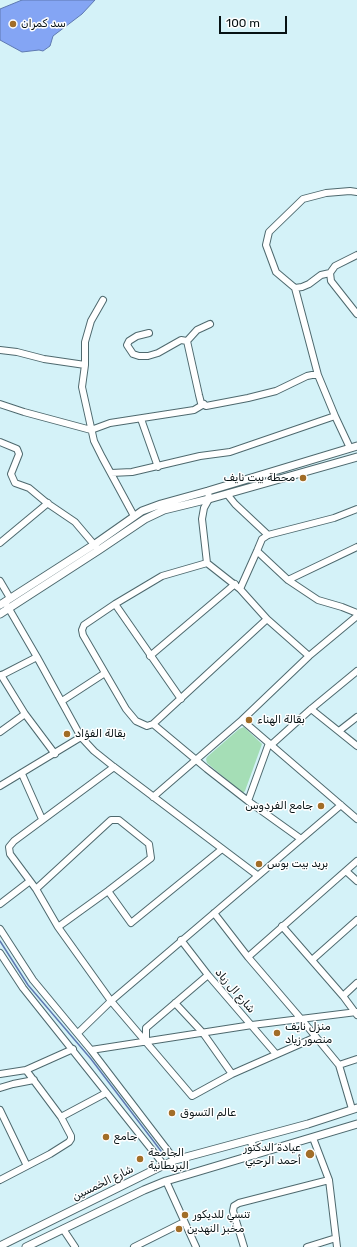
<!DOCTYPE html>
<html>
<head>
<meta charset="utf-8">
<style>
  body { margin:0 }
  #map { position:relative; width:357px; height:1247px; overflow:hidden; background:#d4f2f8; font-family:Rubik,sans-serif }
  canvas { display:block }
  .scale { position:absolute; left:219px; top:16px; width:68px; height:18px; box-sizing:border-box; border:2px solid #071214; border-top:0; padding-left:5px; font-size:12px; line-height:14px; white-space:nowrap; color:#071214; -webkit-text-stroke:3px #fff; paint-order:stroke }
</style>
</head>
<body>
<div id="map">
<canvas width="357" height="1247"></canvas>
<div class="scale">100 m</div>
</div>
<script>
const g = document.querySelector('canvas').getContext('2d');
g.lineJoin = 'round';
function fill(path, color) {
  g.fillStyle = color;
  g.fill(path, 'evenodd');
}
function poly(rows) {
  const path = new Path2D();
  for (const r of rows) {
    path.moveTo(r[0], r[1]);
    for (let i = 2; i < r.length; i += 2) path.lineTo(r[i], r[i + 1]);
  }
  return path;
}
function strokePath(path, color, width, dash) {
  g.strokeStyle = color;
  g.lineWidth = width;
  g.lineCap = dash ? 'butt' : 'round';
  g.setLineDash(dash || []);
  g.stroke(path);
}
function drawText(font, color, halo, rows, align = 'center') {
  g.font = font + ' Rubik,Cairo,sans-serif';
  g.lineWidth = 3;
  g.setLineDash([]);
  g.textBaseline = 'middle';
  g.strokeStyle = halo;
  g.fillStyle = color;
  for (const [text, x, y, turn = 0] of rows) {
    g.save();
    g.translate(x, y);
    g.rotate((+turn || 0) * Math.PI / 180);
    g.textAlign = isNaN(turn) ? turn : align;
    if (halo) g.strokeText(text, 0, 0);
    g.fillText(text, 0, 0);
    g.restore();
  }
}
fill(poly([
  [244,727,262,744,245,791,243,793,207,763,206,759,207,757,239,729]
]), '#a5deb6');
const water = poly([
  [22,0,95,0,82,14,53,36,50,46,43,51,39,50,22,52,0,40,0,9,22,0]
]);
fill(water, '#84a5f4');
strokePath(water, '#5e79b1', 1);
strokePath(poly([
  [0,941,28,985,91,1059,164,1155]
]), '#5e79b1', 1.5);
const minor = poly([
  [357,255,335,266,330,273,331,281,357,314],
  [295,288,302,287,309,284,321,275,330,273],
  [103,300,91,321,85,342,85,365,82,387,94,441,102,457,134,516],
  [210,324,197,330,187,341,199,395,201,403,206,406,248,398,276,391,307,376,312,375,318,375,335,416],
  [149,333,137,336,129,341,127,345,133,354,139,356,148,356,158,353,181,340,187,341],
  [0,350,17,352,44,359,85,365],
  [318,375,295,288,276,272,266,245,269,232,303,199,326,193,350,191,357,192],
  [0,404,24,412,91,430,110,423,194,410,204,404],
  [141,419,158,467],
  [0,442,17,449,19,454,11,474,15,483,29,488,47,503,75,522,97,548],
  [111,473,132,472,200,456,230,452,335,416,350,448],
  [208,491,209,499,204,508,202,519,207,563,162,576,115,604,84,625,82,630,83,635,126,709,136,721,147,726,153,724,267,619],
  [227,494,235,504,268,535],
  [0,543,48,503],
  [257,551,288,580,318,600,342,607,357,613],
  [207,563,240,589,267,619,309,656],
  [288,580,357,547],
  [0,581,10,598],
  [240,589,257,551,262,539,268,535,334,518,357,509],
  [5,602,37,657,81,737,94,751,114,767,257,875],
  [115,604,181,699],
  [150,656,235,584],
  [1,675,25,714,55,754],
  [0,676,37,657],
  [62,701,105,673],
  [311,709,357,746],
  [242,720,357,819],
  [153,724,207,769,248,801,301,839],
  [339,731,357,717],
  [0,732,25,714],
  [271,745,311,709,357,671],
  [114,767,14,841,9,847,10,854,36,889,58,927,111,1001,192,1096,232,1074,316,1037],
  [22,774,42,819],
  [0,786,81,737],
  [153,797,242,720,309,656,357,616],
  [248,801,269,743],
  [346,871,357,881],
  [36,889,111,820,119,820,149,844,151,858,108,891,58,927],
  [108,891,131,923,222,849],
  [0,904,30,881],
  [214,913,248,957,302,1020,339,1065,352,1109],
  [282,926,343,996,357,1015],
  [0,929,33,980,91,1050,175,1160],
  [181,940,208,975,276,1054],
  [0,953,23,988,164,1165],
  [248,957,357,861],
  [312,960,357,920],
  [343,996,357,983],
  [175,1003,203,1033,232,1074],
  [78,1033,111,1001,341,805],
  [146,1041,146,1028,208,975],
  [91,1050,252,1025,357,1012],
  [339,1065,357,1059],
  [0,1074,26,1070,73,1049],
  [0,1088,13,1084,34,1080],
  [0,1110,27,1166],
  [61,1117,106,1093],
  [313,1138,329,1180,337,1247],
  [0,1180,50,1154,69,1142,71,1139,71,1136,61,1117,26,1070],
  [166,1181,196,1247],
  [63,1229,75,1247],
  [134,1247,184,1222],
  [244,1247,233,1211,234,1206,239,1203,329,1180],
  [307,1247,336,1238]
]);
const major = poly([
  [0,605,95,544,142,511,161,504,208,491,357,446],
  [0,614,99,550,145,519,164,510,209,499,357,457],
  [251,1140,255,1155],
  [0,1246,164,1165,175,1160,308,1124,357,1108],
  [26,1247,144,1190,166,1181,357,1124]
]);
strokePath(minor, '#4e696e', 8);
strokePath(major, '#4e696e', 9);
strokePath(minor, '#fff', 6);
strokePath(major, '#fff', 7);
for (const [x, y, r, color] of [
  [13,24,4,"#a26d27"],
  [303,478,4,"#a26d27"],
  [249,720,4,"#a26d27"],
  [67,734,4,"#a26d27"],
  [321,806,4,"#a26d27"],
  [259,864,4,"#a26d27"],
  [277,1033,4,"#a26d27"],
  [172,1113,4,"#a26d27"],
  [106,1137,4,"#a26d27"],
  [310,1154,5,"#a26d27"],
  [140,1159,4,"#a26d27"],
  [185,1215,4,"#a26d27"],
  [179,1229,4,"#a26d27"]
]) {
  const dot = new Path2D();
  dot.arc(x, y, r, 0, 2 * Math.PI);
  g.fillStyle = color;
  g.fill(dot);
  strokePath(dot, '#fff', 1.5);
}
drawText('11px', '#071214', '#fff', [
  ["سد كمران",21,24],
  ["محطة بيت نايف",295,478,"right"],
  ["بقالة الهناء",257,720],
  ["بقالة الفؤاد",75,734],
  ["جامع الفردوس",313,806,"right"],
  ["بريد بيت بوس",267,864],
  ["منزل نايف",285,1027],
  ["منصور زياد",285,1040],
  ["عالم التسوق",180,1113],
  ["جامع",114,1137],
  ["عيادة الدكتور",301,1148,"right"],
  ["أحمد الرحبي",301,1161,"right"],
  ["الجامعة",148,1153],
  ["البريطانية",148,1166],
  ["تنسي للديكور",193,1215],
  ["مخبز النهدين",187,1229]
], 'left');
drawText('11px', '#071214', '#fff', [
  ["شارع ال زياد",235,991,49],
  ["شارع الخمسين",103,1183,-26]
]);
</script>
</body>
</html>
